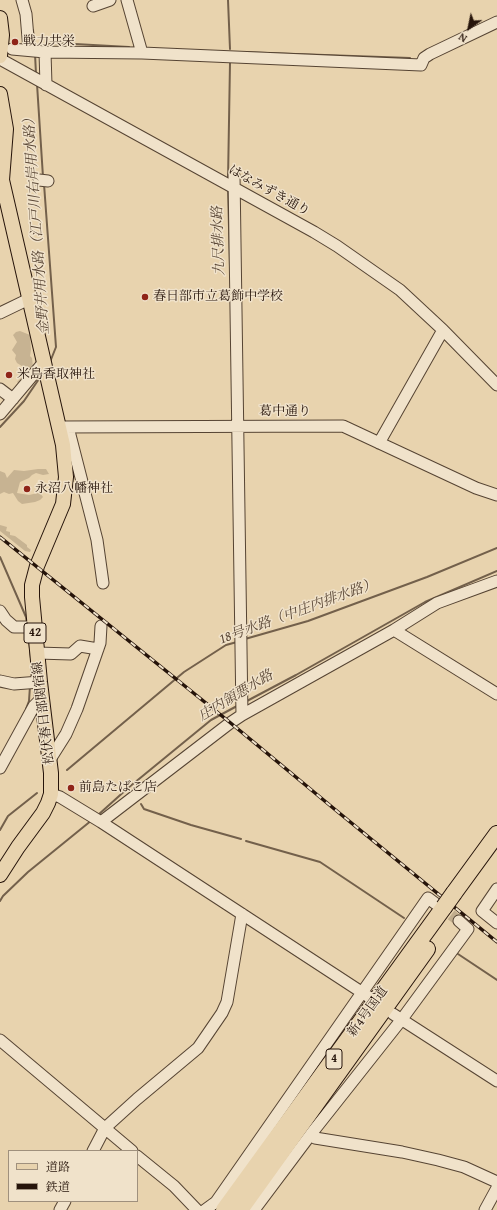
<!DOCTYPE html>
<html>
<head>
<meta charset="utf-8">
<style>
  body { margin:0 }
  #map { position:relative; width:497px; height:1210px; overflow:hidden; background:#e8d3ae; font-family:"Gentium Book Plus","Noto Serif JP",serif }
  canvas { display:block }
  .legend { position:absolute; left:8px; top:1150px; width:130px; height:52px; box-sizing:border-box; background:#f0e2ca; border:1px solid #9f907d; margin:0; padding:5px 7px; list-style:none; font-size:12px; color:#26140a }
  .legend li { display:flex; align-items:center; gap:8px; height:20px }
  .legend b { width:20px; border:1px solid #9f907d }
  .north { position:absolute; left:449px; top:8px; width:40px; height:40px; -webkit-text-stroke:3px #f0e2ca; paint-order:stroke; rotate:213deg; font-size:11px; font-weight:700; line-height:16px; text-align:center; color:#26140a }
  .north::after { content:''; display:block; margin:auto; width:14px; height:18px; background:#26140a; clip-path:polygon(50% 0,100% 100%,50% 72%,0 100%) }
</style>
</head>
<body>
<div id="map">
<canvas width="497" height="1210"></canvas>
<ul class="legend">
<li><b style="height:5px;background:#e8d3ae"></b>道路</li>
<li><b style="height:5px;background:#26140a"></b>鉄道</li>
</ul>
<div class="north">N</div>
</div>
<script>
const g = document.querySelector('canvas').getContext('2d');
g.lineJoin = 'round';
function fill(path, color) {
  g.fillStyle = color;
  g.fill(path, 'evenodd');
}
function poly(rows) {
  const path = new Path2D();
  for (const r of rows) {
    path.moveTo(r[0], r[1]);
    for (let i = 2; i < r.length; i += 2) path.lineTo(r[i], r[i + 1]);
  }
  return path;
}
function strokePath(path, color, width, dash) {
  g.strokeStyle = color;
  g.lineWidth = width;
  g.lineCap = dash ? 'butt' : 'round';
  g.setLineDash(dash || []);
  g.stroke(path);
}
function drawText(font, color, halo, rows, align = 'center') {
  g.font = font + ' "Gentium Book Plus","Noto Serif JP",serif';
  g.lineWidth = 3;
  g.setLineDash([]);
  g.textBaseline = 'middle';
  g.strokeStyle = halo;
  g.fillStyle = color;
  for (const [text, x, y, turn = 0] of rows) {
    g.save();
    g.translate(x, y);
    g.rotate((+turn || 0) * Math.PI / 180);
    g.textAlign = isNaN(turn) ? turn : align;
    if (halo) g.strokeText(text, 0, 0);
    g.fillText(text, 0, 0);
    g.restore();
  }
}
fill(poly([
  [20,331,30,335,31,350,30,356,32,358,33,367,19,384,17,382,21,378,25,368,17,363,15,359,16,355,12,350,17,342,13,335,16,332],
  [38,469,46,469,49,474,43,475,36,473,32,475,29,478,20,482,17,493,29,495,38,493,40,493,43,497,40,500,35,502,22,504,18,501,13,493,9,494,4,492,0,494,0,471,5,473,7,478,14,470,24,471],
  [0,525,7,527,6,531,10,532,10,535,15,536,27,545,27,547,31,550,30,552,25,551,0,531]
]), '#c7b392');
strokePath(poly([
  [228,0,230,49],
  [33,30,35,48],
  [46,44,57,43,129,47],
  [239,52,410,58],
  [35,54,36,74],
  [37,84,43,177],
  [228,180,230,63],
  [44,184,56,347,50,362],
  [228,189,230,266],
  [0,427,24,401,41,376],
  [0,557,26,617,27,624],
  [28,630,32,668,31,680],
  [245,639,308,621,427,577,497,548],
  [245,702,296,675,425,602,497,571],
  [26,709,29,701,30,686],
  [67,770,184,672,226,645,237,642],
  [141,804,144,809,191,825,241,839],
  [98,815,128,788,211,720,237,706],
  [0,830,8,816,37,793],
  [246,841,320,862,404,918],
  [0,901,3,896,28,872,92,820],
  [458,954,497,980]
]), '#73604b', 2);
strokePath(poly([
  [438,905,459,921]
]), '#c1ad8d', 11, [11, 5.5]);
const minor = poly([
  [22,0,26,14,29,50],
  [127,0,142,53],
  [93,6,110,0],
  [12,49,45,52,142,53,421,65,424,58,430,54,497,22],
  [45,52,46,85],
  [0,59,314,232,337,246,400,290,443,330,497,385],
  [234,175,242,715],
  [39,180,48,181],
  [0,313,29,299],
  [0,389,13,399],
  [0,414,43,363],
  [59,427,343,426,476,488,497,495],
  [68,427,97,540,103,583],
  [379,443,443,330],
  [0,611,6,620,14,627,35,627],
  [394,630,497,694],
  [37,653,71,654,80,646,98,649],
  [0,681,14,684,40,682],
  [49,761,66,734,77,709,100,643,101,626],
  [0,768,34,706,42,698],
  [51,794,60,797,101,822,369,997],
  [101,822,230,723,242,715,394,630,437,603,497,581],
  [497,889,482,911,497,923],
  [393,1014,497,1081],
  [0,1040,132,1151],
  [311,1134,315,1138,402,1152,438,1160,464,1167,497,1182],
  [93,1151,105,1128,137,1099,198,1048,222,1013,227,1002,242,914],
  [137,1156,174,1186,197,1210],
  [60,1210,65,1201],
  [205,1210,216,1202,428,898,436,904],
  [254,1210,311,1134,402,1019,468,929,459,921],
  [485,1210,497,1188]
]);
const major = poly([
  [0,18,2,35,0,56],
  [0,94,6,129,2,180,63,445,66,477,63,504,37,566,32,585,32,597,40,682,51,773,51,794,48,803,43,813,18,847,0,875]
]);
const highway = poly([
  [454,893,497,834],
  [224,1210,444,907],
  [240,1210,427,949]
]);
strokePath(minor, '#564433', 13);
strokePath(major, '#26140a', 16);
strokePath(highway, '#26140a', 18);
strokePath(minor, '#f0e2ca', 11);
strokePath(major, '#e8d3ae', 14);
strokePath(highway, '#e8d3ae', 16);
const rail = poly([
  [0,537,227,720,338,812,497,942]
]);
strokePath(rail, '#26140a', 3.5);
strokePath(rail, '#f0e2ca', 2, [6]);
const highwayBridge = poly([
  [444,907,454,893]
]);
strokePath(highwayBridge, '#26140a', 18, []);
strokePath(highwayBridge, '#e8d3ae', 16);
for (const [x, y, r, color] of [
  [15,42,4,"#8f2418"],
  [145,297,4,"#8f2418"],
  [9,375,4,"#8f2418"],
  [27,489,4,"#8f2418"],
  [71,788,4,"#8f2418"]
]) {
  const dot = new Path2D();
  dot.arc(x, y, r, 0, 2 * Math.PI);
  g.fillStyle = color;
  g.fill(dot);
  strokePath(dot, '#f0e2ca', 1.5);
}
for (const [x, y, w] of [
  [35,633,22],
  [334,1059,16]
]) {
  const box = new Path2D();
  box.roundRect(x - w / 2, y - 10, w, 20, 3);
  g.fillStyle = '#f0e2ca';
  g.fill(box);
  strokePath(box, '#26140a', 1);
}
drawText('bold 12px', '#26140a', null, [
  ["42",35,633],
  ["4",334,1059]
]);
drawText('13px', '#26140a', '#f0e2ca', [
  ["戦力共栄",23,42],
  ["春日部市立葛飾中学校",153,297],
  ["米島香取神社",17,375],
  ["永沼八幡神社",35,489],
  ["前島たばこ店",79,788]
], 'left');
drawText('13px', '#26140a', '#f0e2ca', [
  ["はなみずき通り",269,191,29],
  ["葛中通り",285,412],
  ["松伏春日部関宿線",44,713,-97],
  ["新4号国道",368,1012,-54]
]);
drawText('italic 14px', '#594635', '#f0e2ca', [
  ["金野井用水路（江戸川右岸用水路）",37,223,-94],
  ["九尺排水路",219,241,-92],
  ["18号水路（中庄内排水路）",298,612,-20],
  ["庄内領悪水路",236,696,-31]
]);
</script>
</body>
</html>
